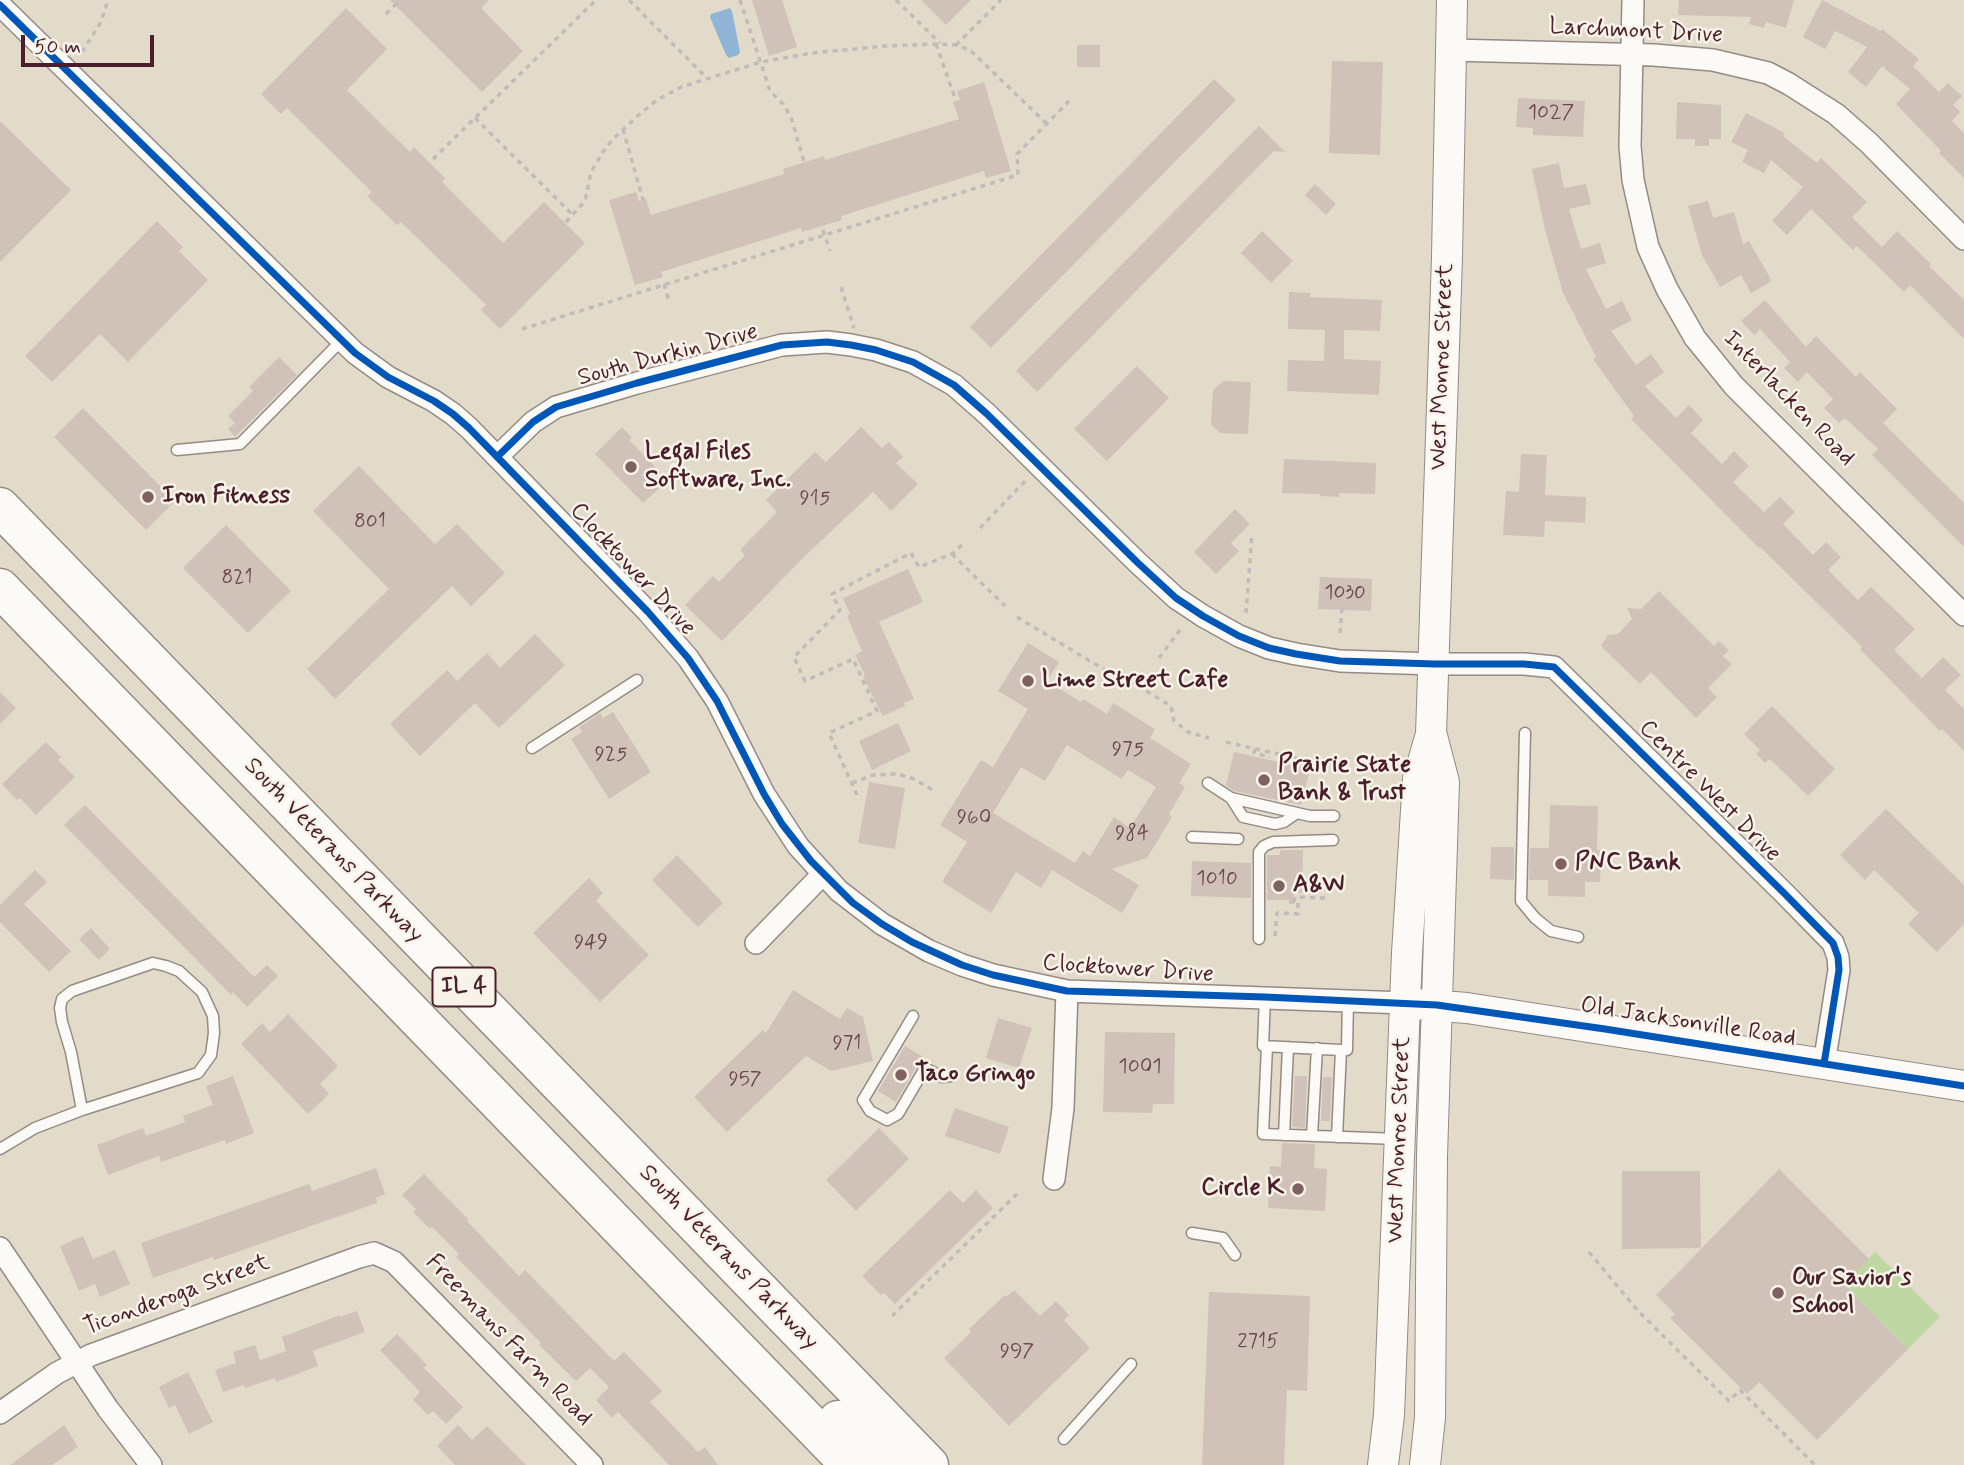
<!DOCTYPE html>
<html>
<head>
<meta charset="utf-8">
<style>
  body { margin:0 }
  #map { position:relative; width:1964px; height:1465px; overflow:hidden; background:#e2dbca; font-family:Mynerve,sans-serif }
  canvas { display:block }
  .scale { position:absolute; left:21px; top:35px; width:133px; height:32px; box-sizing:border-box; border:4px solid #4a1f2b; border-top:0; padding-left:9px; font-size:21px; line-height:24px; white-space:nowrap; color:#4a1f2b; -webkit-text-stroke:5px #f7f3e8; paint-order:stroke }
</style>
</head>
<body>
<div id="map">
<canvas width="1964" height="1465"></canvas>
<div class="scale">50 m</div>
</div>
<script>
const g = document.querySelector('canvas').getContext('2d');
g.lineJoin = 'round';
function fill(path, color) {
  g.fillStyle = color;
  g.fill(path, 'evenodd');
}
function poly(rows) {
  const path = new Path2D();
  for (const r of rows) {
    path.moveTo(r[0], r[1]);
    for (let i = 2; i < r.length; i += 2) path.lineTo(r[i], r[i + 1]);
  }
  return path;
}
function strokePath(path, color, width, dash) {
  g.strokeStyle = color;
  g.lineWidth = width;
  g.lineCap = dash ? 'butt' : 'round';
  g.setLineDash(dash || []);
  g.stroke(path);
}
function drawText(font, color, halo, rows, align = 'center') {
  g.font = font + ' Mynerve,sans-serif';
  g.lineWidth = 5;
  g.setLineDash([]);
  g.textBaseline = 'middle';
  g.strokeStyle = halo;
  g.fillStyle = color;
  for (const [text, x, y, turn = 0] of rows) {
    g.save();
    g.translate(x, y);
    g.rotate((+turn || 0) * Math.PI / 180);
    g.textAlign = isNaN(turn) ? turn : align;
    if (halo) g.strokeText(text, 0, 0);
    g.fillText(text, 0, 0);
    g.restore();
  }
}
fill(poly([
  [1875,1252,1940,1317,1908,1349,1844,1284]
]), '#bfd7a3');
fill(poly([
  [730,8,732,11,740,52,738,55,729,58,726,55,710,17,711,14]
]), '#8fb4d6');
fill(poly([
  [390,0,489,0,481,8,523,51,482,92],
  [752,0,782,0,797,47,769,56],
  [921,0,971,0,946,25],
  [1679,0,1794,0,1786,28,1766,22,1764,28,1749,24,1751,17,1678,15],
  [1822,0,1881,31,1882,29,1919,59,1913,66,1939,92,1948,83,1962,96,1953,105,1960,112,1952,121,1964,133,1964,178,1939,153,1941,151,1896,104,1910,89,1882,66,1866,87,1848,72,1867,47,1835,31,1825,49,1803,37],
  [346,8,387,49,347,90,410,152,414,147,445,178,442,182,503,243,544,202,585,243,500,329,481,310,486,305,401,222,397,225,367,196,372,192,287,108,281,114,261,94],
  [1077,45,1100,45,1100,67,1077,67],
  [1332,61,1383,62,1380,155,1329,153],
  [1214,79,1236,100,991,348,970,327],
  [984,82,1011,171,986,178,984,171,841,216,842,220,802,232,801,228,661,272,663,277,635,285,609,200,636,192,639,201,646,199,651,215,784,174,783,169,824,156,825,160,959,119,953,102,960,100,957,91],
  [1518,98,1585,101,1583,137,1533,135,1533,128,1516,127],
  [1677,102,1721,105,1721,139,1709,139,1709,146,1695,146,1695,139,1676,139],
  [1746,113,1785,133,1783,136,1817,163,1821,158,1867,202,1852,217,1882,247,1897,231,1931,264,1929,266,1964,300,1964,339,1910,285,1904,292,1857,246,1853,250,1811,209,1787,235,1772,221,1803,187,1771,160,1764,173,1742,162,1748,150,1731,142],
  [0,121,71,190,0,262],
  [1259,126,1285,152,1274,151,1037,392,1016,371],
  [1559,163,1564,188,1586,184,1591,204,1569,209,1581,249,1600,243,1606,263,1586,269,1606,309,1622,301,1632,320,1611,331,1636,365,1651,354,1664,372,1645,386,1676,418,1689,405,1703,420,1691,433,1722,464,1734,451,1749,466,1733,482,1764,512,1780,497,1795,512,1783,524,1813,555,1826,542,1841,557,1828,570,1858,600,1871,587,1915,629,1894,650,1922,678,1943,657,1961,675,1945,690,1964,709,1964,751,1942,729,1940,731,1860,649,1862,647,1760,547,1759,548,1631,419,1634,416,1593,359,1596,357,1563,293,1545,230,1532,169],
  [1315,184,1336,204,1326,215,1305,195],
  [1708,201,1713,218,1734,212,1743,244,1749,241,1772,281,1751,293,1741,275,1720,287,1702,255,1688,206],
  [157,221,183,247,179,251,208,280,128,362,100,334,52,382,25,356],
  [1262,231,1293,261,1271,283,1241,253],
  [1289,292,1310,293,1310,297,1382,300,1380,331,1344,330,1344,359,1381,361,1379,395,1287,391,1288,360,1324,361,1325,330,1288,329],
  [1765,300,1806,347,1816,336,1856,377,1860,372,1897,409,1883,423,1964,503,1964,547,1872,455,1878,449,1845,418,1839,423,1824,408,1833,399,1807,372,1798,382,1784,368,1790,362,1760,329,1754,335,1741,321],
  [279,357,297,375,235,437,228,429,235,423,228,416,253,391,249,387],
  [1137,366,1169,398,1107,461,1074,429],
  [1223,381,1251,382,1248,434,1220,433,1211,424,1213,390],
  [83,408,175,501,146,530,54,437],
  [622,427,632,438,629,440,668,480,643,503,595,454],
  [861,427,882,448,889,442,903,457,896,463,918,484,891,511,873,492,804,557,722,641,685,605,713,576,719,582,745,555,740,550,777,512,766,500,815,452,826,462],
  [1521,454,1547,455,1545,495,1586,497,1585,523,1545,521,1544,537,1503,535,1506,491,1519,492],
  [1284,459,1376,463,1375,494,1339,493,1339,497,1320,496,1320,494,1282,493],
  [359,466,435,544,457,524,505,573,471,606,452,586,335,699,307,669,389,589,313,511],
  [1235,509,1250,524,1231,543,1239,551,1216,574,1194,552],
  [226,525,291,591,248,633,183,568],
  [908,569,923,602,879,622,914,699,904,703,905,706,883,716,863,677,865,675,855,655,862,651,847,616,850,614,843,598],
  [1320,577,1372,579,1371,611,1318,609],
  [1659,591,1714,646,1719,641,1729,650,1723,656,1732,664,1708,688,1717,697,1696,718,1651,672,1640,684,1603,648,1601,645,1608,635,1618,634,1632,619,1627,608,1641,609],
  [535,634,565,665,499,728,475,703,420,756,390,724,447,670,457,681,487,653,500,668],
  [1028,643,1059,662,1047,681,1081,702,1083,699,1107,714,1113,703,1155,729,1150,738,1191,764,1179,783,1185,787,1169,814,1172,817,1147,858,1112,869,1139,885,1122,913,1052,870,1041,888,1016,872,991,913,942,882,967,842,940,825,981,760,993,767,1028,709,998,691],
  [1067,745,1122,779,1128,770,1156,787,1130,828,1114,817,1090,856,1083,851,1075,863,993,813,1021,767,1045,781],
  [0,692,16,708,0,724],
  [1772,706,1835,769,1808,796,1770,759,1765,763,1756,754,1760,750,1744,734],
  [613,712,651,772,609,799,571,739,582,732,579,727,600,713,603,718],
  [898,723,911,751,872,770,859,741],
  [46,742,61,757,58,760,75,777,36,815,20,798,17,800,2,784],
  [1234,752,1310,769,1301,805,1234,791,1226,785],
  [869,782,905,788,895,849,858,843],
  [85,805,254,977,267,965,278,976,247,1007,233,992,231,995,64,825],
  [1550,805,1598,806,1597,850,1601,850,1600,882,1585,882,1585,897,1548,896,1548,880,1529,880,1530,848,1549,848],
  [1886,809,1964,885,1964,924,1937,952,1908,924,1919,913,1874,870,1865,880,1840,855],
  [1491,847,1514,847,1514,880,1490,879],
  [1280,850,1303,850,1302,893,1294,893,1293,900,1267,900,1267,855,1280,855],
  [677,855,723,903,698,927,652,880],
  [1192,861,1251,863,1251,898,1191,896],
  [35,870,47,882,24,904,71,951,49,972,0,922,0,905],
  [589,878,603,893,596,901,649,955,600,1002,533,933],
  [91,928,110,949,99,960,79,939],
  [793,990,840,1019,847,1008,863,1017,873,1061,831,1071,806,1056,727,1132,694,1097,763,1030,766,1033],
  [288,1014,338,1066,320,1084,329,1094,308,1114,241,1044,262,1023,270,1032],
  [998,1018,1032,1028,1019,1068,986,1058],
  [1105,1032,1175,1033,1174,1104,1153,1104,1152,1113,1103,1112],
  [905,1046,925,1058,918,1064,896,1102,878,1091],
  [233,1076,254,1133,226,1144,225,1140,161,1162,159,1156,108,1175,97,1145,143,1128,146,1136,185,1122,183,1116,213,1105,206,1086],
  [1295,1076,1307,1076,1305,1128,1292,1127],
  [1323,1077,1332,1077,1330,1121,1321,1121],
  [955,1108,1009,1127,1000,1154,945,1136],
  [879,1128,909,1159,856,1211,826,1180],
  [1282,1143,1315,1144,1314,1168,1327,1169,1325,1211,1268,1208,1270,1166,1281,1167],
  [376,1168,385,1194,376,1198,377,1203,214,1260,213,1257,153,1278,141,1243,309,1184,312,1191],
  [1779,1169,1869,1259,1844,1284,1908,1349,1817,1440,1759,1382,1747,1394,1670,1318,1675,1314,1656,1295],
  [1622,1171,1700,1171,1701,1248,1622,1249],
  [424,1174,469,1220,467,1221,519,1276,525,1270,614,1361,624,1352,662,1391,650,1402,698,1452,705,1447,718,1465,669,1465,618,1412,612,1418,596,1400,609,1387,590,1368,576,1381,539,1345,541,1343,456,1257,459,1254,432,1227,430,1229,413,1212,416,1209,402,1195],
  [950,1190,963,1203,976,1190,993,1208,895,1304,884,1293,881,1295,862,1276],
  [83,1236,93,1259,115,1250,130,1284,100,1297,95,1284,79,1291,60,1246],
  [1014,1290,1040,1316,1056,1301,1069,1315,1064,1320,1090,1348,1009,1426,944,1358,971,1332,969,1329,1005,1295,1006,1297],
  [1209,1292,1310,1296,1307,1391,1287,1390,1284,1465,1202,1465],
  [357,1311,365,1332,313,1351,318,1366,276,1382,275,1378,245,1388,244,1385,223,1392,215,1370,236,1363,233,1352,255,1345,260,1360,286,1351,282,1337,340,1315,340,1317],
  [397,1334,427,1365,424,1368,463,1407,446,1424,433,1411,428,1415,413,1400,420,1392,380,1350],
  [188,1372,213,1422,189,1434,175,1405,169,1408,159,1387],
  [64,1425,78,1447,52,1465,10,1465],
  [458,1425,472,1440,487,1426,526,1465,455,1465,437,1446]
]), '#d0c2b8');
const lane = poly([
  [177,450,240,444,342,340],
  [1525,733,1521,901,1535,918,1551,931,1578,937],
  [532,748,637,680],
  [1208,783,1231,798,1310,816,1334,816],
  [1231,798,1243,817,1275,824,1284,822,1297,813],
  [1192,837,1238,839],
  [1259,939,1259,852,1264,846,1273,842,1333,840],
  [153,963,166,966,179,971,202,992,213,1016,214,1033,211,1055,198,1073,82,1110,71,1052,62,1022,60,1008,62,999,72,991,153,963],
  [1265,997,1263,1046,1341,1050,1347,1050,1348,1000],
  [913,1016,863,1100,870,1111,887,1120,898,1114,925,1068,942,1077,951,1076],
  [1267,1046,1263,1134,1398,1139],
  [1284,1135,1288,1047],
  [1312,1136,1317,1048],
  [1337,1137,1341,1050],
  [0,1149,35,1128,82,1110],
  [1192,1233,1223,1238,1235,1255],
  [1064,1439,1131,1364]
]);
const street = poly([
  [1633,0,1630,146,1633,180,1648,247,1667,289,1695,338,1734,386,1964,615],
  [0,5,355,353,388,377,434,401,453,414,469,428,648,612,688,658,717,701,764,794,798,846,839,891,882,924,929,951,962,965,993,975,1067,991,1406,1003],
  [1451,50,1654,55,1713,60,1768,73,1789,84,1836,114,1869,143,1964,239],
  [497,457,533,422,556,407,637,383,782,345,827,342,851,345,876,350,913,362,954,385,987,414,1138,563,1176,598,1203,616,1239,636,1269,648,1296,654,1340,661,1435,664,1524,664,1554,667,1784,893,1833,943,1838,957,1839,970,1824,1064],
  [756,943,823,874],
  [1054,1179,1063,1108,1067,991],
  [0,1248,108,1409,151,1465],
  [0,1413,57,1373,91,1355,359,1257,374,1253,394,1262,592,1465]
]);
const secondary = poly([
  [1416,1004,1467,1008,1964,1086],
  [1383,1465,1389,1415,1407,953,1418,779,1431,734,1447,257,1452,0],
  [1425,1465,1430,1417,1432,1156,1444,782,1432,736]
]);
const highway = poly([
  [0,507,929,1465],
  [0,588,850,1465],
  [838,1420,885,1465]
]);
strokePath(lane, '#958a84', 13);
strokePath(street, '#958a84', 24);
strokePath(secondary, '#958a84', 32);
strokePath(highway, '#958a84', 41);
strokePath(poly([
  [629,0,708,79],
  [740,0,770,91,783,104,791,117,804,162],
  [896,0,940,43],
  [386,14,400,0],
  [936,44,956,101],
  [956,45,1001,0],
  [82,52,101,22,108,0],
  [475,118,572,214],
  [623,129,643,200],
  [433,159,596,0],
  [566,222,585,201,591,172,603,152,613,139,641,113,657,100,681,87,761,62,812,53,886,46,936,44,956,45,970,50,1047,124],
  [823,230,830,251],
  [664,284,669,301],
  [841,287,854,328],
  [522,329,1018,175,1017,154,1069,101],
  [980,528,1028,478],
  [952,554,1005,606],
  [1246,613,1252,533],
  [1017,617,1118,678,1125,678,1171,706,1174,721,1188,732,1209,738],
  [1340,633,1342,608],
  [1159,658,1183,626],
  [1226,742,1322,764],
  [1255,749,1254,753,1270,757],
  [852,783,873,775,898,774,914,779,936,792],
  [857,795,829,733,877,711,853,659,805,681,794,657,840,610,832,594,911,553,919,567,952,554,965,542],
  [1294,902,1295,897,1329,898],
  [1275,936,1277,913,1298,914,1298,902,1288,902,1288,900],
  [1589,1252,1638,1311,1729,1401,1740,1390,1815,1465],
  [892,1316,1017,1194]
]), '#c1bcba', 3.5, [5, 5]);
strokePath(lane, '#fbfaf7', 10);
strokePath(street, '#fbfaf7', 21);
strokePath(secondary, '#fbfaf7', 30);
strokePath(highway, '#fbfaf7', 38);
strokePath(poly([
  [0,5,355,353,388,377,434,401,453,414,469,428,648,612,688,658,717,701,764,794,782,824,811,861,853,903,882,924,912,942,962,965,993,975,1067,991,1265,997,1437,1005,1605,1029,1964,1086],
  [497,457,533,422,556,407,637,383,782,345,827,342,851,345,876,350,913,362,954,385,987,414,1138,563,1176,598,1203,616,1239,636,1269,648,1296,654,1340,661,1435,664,1524,664,1554,667,1784,893,1833,943,1838,957,1839,970,1824,1064]
]), '#0057b8', 7);
for (const [x, y, r, color] of [
  [631,467,7,"#7f6163"],
  [148,497,7,"#7f6163"],
  [1028,681,7,"#7f6163"],
  [1264,780,7,"#7f6163"],
  [1561,864,7,"#7f6163"],
  [1279,886,7,"#7f6163"],
  [901,1075,7,"#7f6163"],
  [1298,1189,7,"#7f6163"],
  [1778,1293,7,"#7f6163"]
]) {
  const dot = new Path2D();
  dot.arc(x, y, r, 0, 2 * Math.PI);
  g.fillStyle = color;
  g.fill(dot);
  strokePath(dot, '#f7f3e8', 2.5);
}
drawText('21px', '#6c484e', null, [
  ["1027",1551,114],
  ["915",815,500],
  ["801",370,523],
  ["821",237,579],
  ["1030",1345,594],
  ["975",1128,751],
  ["925",611,756],
  ["960",974,819],
  ["984",1132,835],
  ["1010",1217,880],
  ["949",591,944],
  ["971",847,1045],
  ["1001",1140,1068],
  ["957",745,1081],
  ["2715",1258,1343],
  ["997",1017,1353]
]);
for (const [x, y, w] of [
  [464,987,63]
]) {
  const box = new Path2D();
  box.roundRect(x - w / 2, y - 19.5, w, 39, 5);
  g.fillStyle = '#f7f3e8';
  g.fill(box);
  strokePath(box, '#4a1f2b', 2);
}
drawText('bold 23px', '#4a1f2b', null, [
  ["IL 4",464,987]
]);
drawText('24px', '#4a1f2b', '#f7f3e8', [
  ["Larchmont Drive",1636,32,3],
  ["South Durkin Drive",668,356,-15],
  ["West Monroe Street",1443,367,-88],
  ["Interlacken Road",1788,399,46],
  ["Clocktower Drive",632,570,47],
  ["Centre West Drive",1709,792,45],
  ["South Veterans Parkway",333,851,46],
  ["Clocktower Drive",1128,970,4],
  ["Old Jacksonville Road",1688,1023,9],
  ["West Monroe Street",1400,1140,-88],
  ["South Veterans Parkway",728,1258,46],
  ["Ticonderoga Street",177,1296,-20],
  ["Freemans Farm Road",508,1341,46]
]);
drawText('bold 24px', '#4a1f2b', '#f7f3e8', [
  ["Legal Files",645,453],
  ["Software, Inc.",645,481],
  ["Iron Fitness",162,497],
  ["Lime Street Cafe",1042,681],
  ["Prairie State",1278,766],
  ["Bank & Trust",1278,794],
  ["PNC Bank",1575,864],
  ["A&W",1293,886],
  ["Taco Gringo",915,1075],
  ["Circle K",1284,1189,"right"],
  ["Our Savior's",1792,1279],
  ["School",1792,1307]
], 'left');
</script>
</body>
</html>
